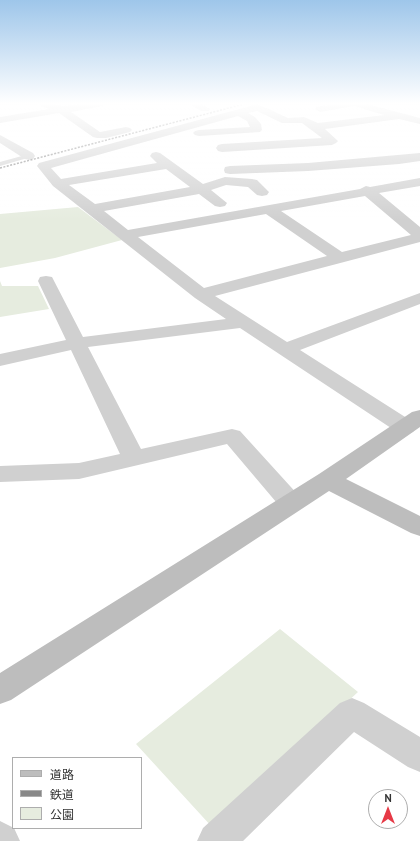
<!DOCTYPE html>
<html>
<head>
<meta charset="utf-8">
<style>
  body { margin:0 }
  #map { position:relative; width:420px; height:841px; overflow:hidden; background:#fff; font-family:"PT Sans","Noto Sans JP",sans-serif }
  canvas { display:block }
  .legend { position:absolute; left:12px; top:757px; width:130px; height:72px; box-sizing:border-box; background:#fff; border:1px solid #adadad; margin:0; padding:5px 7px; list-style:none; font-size:12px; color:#333 }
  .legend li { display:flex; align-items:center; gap:8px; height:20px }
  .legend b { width:20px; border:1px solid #adadad }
  .north { position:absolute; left:368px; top:789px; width:40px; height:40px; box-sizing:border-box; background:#fff; border:1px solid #adadad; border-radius:50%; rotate:0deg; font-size:11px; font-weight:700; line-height:16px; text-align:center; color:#333 }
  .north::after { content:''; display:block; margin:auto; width:14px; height:18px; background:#e63946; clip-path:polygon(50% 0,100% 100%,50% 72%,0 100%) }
</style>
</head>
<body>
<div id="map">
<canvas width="420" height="841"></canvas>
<ul class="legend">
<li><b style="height:5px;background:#bdbdbd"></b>道路</li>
<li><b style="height:5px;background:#888"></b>鉄道</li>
<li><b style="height:11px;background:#e6ecdf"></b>公園</li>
</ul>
<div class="north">N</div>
</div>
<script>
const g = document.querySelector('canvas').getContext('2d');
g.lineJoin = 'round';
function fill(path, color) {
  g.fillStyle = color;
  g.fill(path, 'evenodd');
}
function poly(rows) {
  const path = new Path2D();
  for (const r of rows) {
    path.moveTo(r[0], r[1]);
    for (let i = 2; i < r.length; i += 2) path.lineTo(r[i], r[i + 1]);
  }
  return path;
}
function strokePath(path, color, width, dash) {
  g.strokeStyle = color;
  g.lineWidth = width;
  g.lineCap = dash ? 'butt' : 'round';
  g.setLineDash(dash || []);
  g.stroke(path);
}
fill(poly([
  [78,207,122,240,55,258,0,268,0,214],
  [0,281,2,286,38,286,49,309,0,317],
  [280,629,358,692,212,827,136,744]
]), '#e6ecdf');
fill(poly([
  [29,154,31,155,31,157,0,166,0,162,29,154]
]), '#d0d0d0');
fill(poly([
  [38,103,52,103,63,106,86,103,108,103,107,105,103,106,71,112,100,132,126,127,130,128,132,130,130,132,106,138,97,138,93,137,59,113,0,123,0,117,49,109,39,105,38,103],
  [188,103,200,103,210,109,209,111,201,111,188,103],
  [339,103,363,103,420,118,420,124,399,119,325,129,338,141,336,143,332,145,222,152,218,151,216,148,218,145,222,144,322,138,302,123,282,123,257,111,248,113,255,117,261,124,262,130,260,132,199,136,195,135,193,133,195,131,199,130,250,127,247,121,238,116,51,168,61,179,157,163,150,156,152,153,156,152,160,153,203,184,225,177,252,179,257,180,269,192,267,195,262,196,257,195,248,187,226,185,211,190,227,203,225,206,220,207,215,206,199,194,104,211,128,230,360,189,366,186,370,187,420,178,420,186,379,193,420,227,420,242,215,296,287,342,420,293,420,304,300,350,413,422,416,427,413,432,405,434,397,432,240,328,88,347,141,449,232,429,240,431,300,497,304,503,300,509,291,512,282,509,227,444,79,479,0,482,0,466,79,463,120,454,71,350,0,366,0,354,66,340,38,281,40,277,46,276,52,277,83,337,226,319,195,298,53,186,37,166,39,163,258,104,288,118,304,117,318,123,384,115,354,106,320,112,315,109,316,107,339,103],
  [166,169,190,187,95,204,69,185,166,169],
  [365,196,411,235,342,252,281,211,365,196],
  [266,214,327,256,204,288,138,237,266,214],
  [0,135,33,153,35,156,33,159,29,160,25,159,0,143,0,135],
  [420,153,420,161,399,164,308,171,230,174,225,173,224,170,225,167,230,166,308,163,420,153],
  [352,698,364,703,420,737,420,772,408,767,354,732,243,841,197,841,203,828,340,703,352,698],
  [0,821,14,828,20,841,0,841,0,821]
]), '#d0d0d0');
fill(poly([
  [420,410,420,427,346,479,420,516,420,536,411,533,329,491,11,700,0,704,0,673,319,474,412,412,420,410]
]), '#bdbdbd');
strokePath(poly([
  [0,168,248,103]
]), '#888', 1.5, [2, 1.5]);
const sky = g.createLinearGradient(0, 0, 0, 220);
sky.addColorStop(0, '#9ec6ea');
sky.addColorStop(0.47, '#fff');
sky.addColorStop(1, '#ffffff00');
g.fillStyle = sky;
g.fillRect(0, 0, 420, 220);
</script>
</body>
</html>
